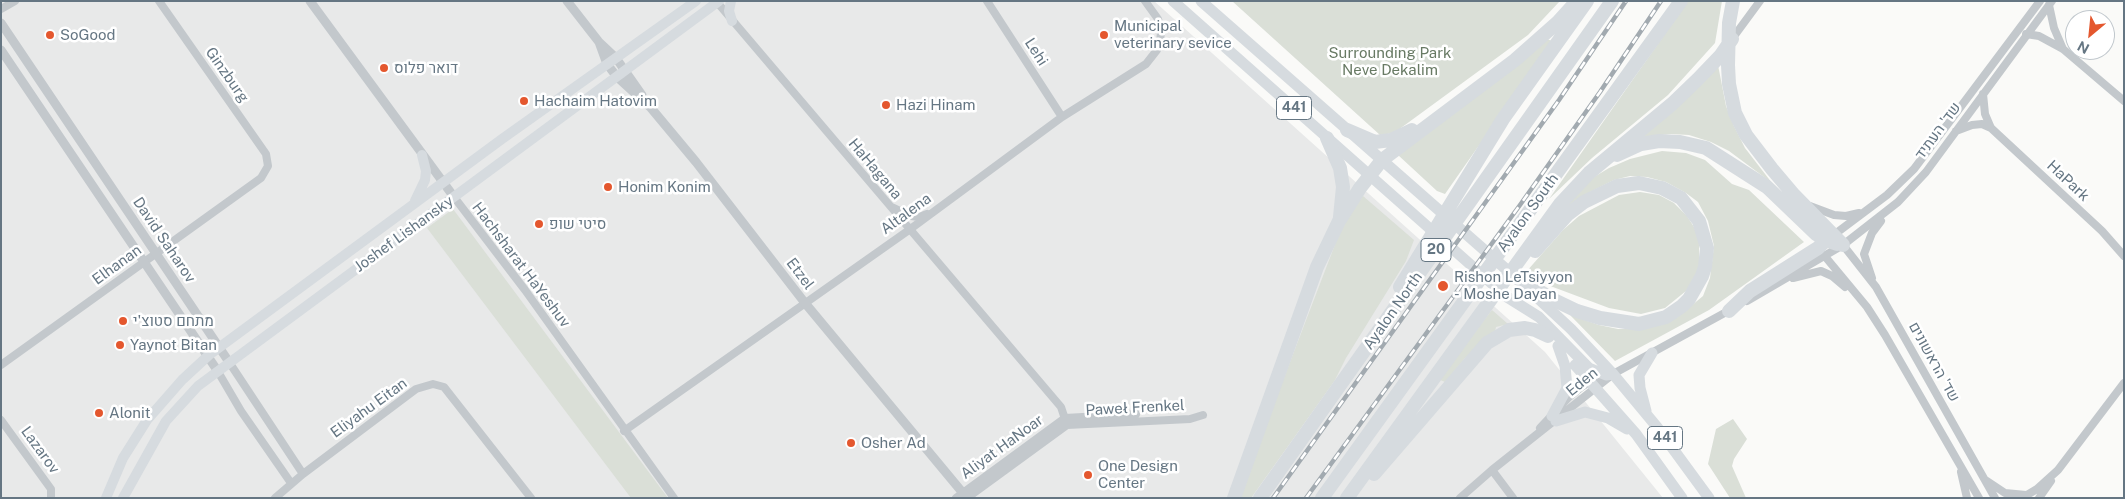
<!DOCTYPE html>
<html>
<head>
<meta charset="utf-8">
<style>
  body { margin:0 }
  #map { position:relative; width:2125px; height:499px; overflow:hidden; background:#fafaf8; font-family:"Public Sans",sans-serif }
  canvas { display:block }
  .frame { position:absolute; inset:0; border:2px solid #657683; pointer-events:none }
  .north { position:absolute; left:2065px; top:10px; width:50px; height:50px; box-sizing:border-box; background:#fff; border:1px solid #c1c8cd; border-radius:50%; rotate:208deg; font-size:14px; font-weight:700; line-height:20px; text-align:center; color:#657683 }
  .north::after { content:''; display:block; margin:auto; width:18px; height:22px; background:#e4572e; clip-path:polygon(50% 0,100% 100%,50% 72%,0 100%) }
</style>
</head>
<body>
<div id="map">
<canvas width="2125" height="499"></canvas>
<div class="frame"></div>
<div class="north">N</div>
</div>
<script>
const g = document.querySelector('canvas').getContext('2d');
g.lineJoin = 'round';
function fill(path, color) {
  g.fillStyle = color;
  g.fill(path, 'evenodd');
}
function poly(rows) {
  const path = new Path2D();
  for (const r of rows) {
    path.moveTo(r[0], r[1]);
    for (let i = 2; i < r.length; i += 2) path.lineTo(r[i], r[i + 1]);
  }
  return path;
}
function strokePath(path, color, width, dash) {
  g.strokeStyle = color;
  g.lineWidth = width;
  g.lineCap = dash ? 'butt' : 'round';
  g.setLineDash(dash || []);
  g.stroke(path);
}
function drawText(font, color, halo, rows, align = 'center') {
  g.font = font + ' "Public Sans",Heebo,sans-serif';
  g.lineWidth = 5;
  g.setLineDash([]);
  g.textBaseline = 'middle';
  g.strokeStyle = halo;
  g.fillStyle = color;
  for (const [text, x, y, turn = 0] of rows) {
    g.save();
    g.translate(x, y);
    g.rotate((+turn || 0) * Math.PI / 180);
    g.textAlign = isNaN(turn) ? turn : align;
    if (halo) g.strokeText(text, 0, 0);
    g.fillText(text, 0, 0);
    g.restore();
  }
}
fill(poly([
  [1,1,1154,1,1545,352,1663,498,1,498]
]), '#e8e9e9');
fill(poly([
  [1232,1,1560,1,1528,35,1394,133,1380,135],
  [1688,1,1722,1,1715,43,1668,95,1592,158,1549,199],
  [1547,39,1552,41,1445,194,1437,191,1398,155],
  [1718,65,1726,106,1734,126,1745,148,1772,183,1729,151,1711,142,1689,135,1671,134,1651,136,1629,144],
  [1662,151,1686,153,1705,160,1732,184,1749,190,1804,242,1709,310,1615,361,1570,315,1599,325,1618,329,1643,329,1685,311,1703,296,1710,278,1714,246,1708,221,1698,202,1686,193,1666,182,1647,177,1630,176,1614,180,1586,194,1569,207,1565,206,1594,177,1609,168,1630,159],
  [1640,192,1659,195,1674,203,1687,216,1694,227,1699,241,1699,267,1693,280,1686,291,1665,308,1641,314,1609,308,1537,281,1526,272,1563,230,1579,216,1619,195],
  [1363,196,1414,240,1406,261,1346,358,1335,380,1251,498,1238,498,1336,242,1347,219],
  [453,209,668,498,631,498,427,228],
  [1492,310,1508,324,1496,327,1495,332,1465,358,1445,382,1438,379],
  [1733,419,1747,439,1734,459,1732,466,1746,498,1730,498,1708,464,1716,429]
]), '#dadfd7');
strokePath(poly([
  [716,1,1061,407,1067,425],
  [987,1,1062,117],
  [2049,5,2054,28,2063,49],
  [1,9,15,1],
  [2026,34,2039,36,2063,49,2124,101],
  [1732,39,1760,1],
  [1983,94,1985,114,1991,128,2102,231,2124,256],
  [1956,131,1972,125,1982,124,1991,128],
  [454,197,525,290,674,498],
  [1810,206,1834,215,1846,216,1859,213],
  [894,208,911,216,919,217,927,214],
  [1831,237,1887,195,1914,169,2040,1],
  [1843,245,1876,287,1995,498],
  [1823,254,1867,307,1885,335,1979,498],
  [1793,278,1821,271,1832,276,1845,287],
  [1872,278,1864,254,1872,233,1881,221],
  [1747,301,1843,245,1898,202,1926,172,2052,1],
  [229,362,303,474],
  [1,365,261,178,268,166,266,154,159,1],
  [217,370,241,411,291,483],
  [1065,418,1136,414],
  [1,420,51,489,51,498],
  [1067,425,1190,419,1203,415],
  [1540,428,1568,398,1583,386,1591,381,1609,376],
  [624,431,909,230,1062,117,1146,64,1157,50,1160,43,1161,31,1158,19,1145,1],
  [1492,470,1513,498],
  [1961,472,1967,498],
  [1987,481,2005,493,2026,495],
  [275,498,303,474,416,389,433,384,444,387,531,498],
  [956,498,1065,418],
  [967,498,1067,425],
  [1460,498,1492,470,1613,374,1730,310],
  [2022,498,2037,489,2058,470,2124,383],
  [2039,498,2051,481]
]), '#c3c8cc', 8);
strokePath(poly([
  [310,1,454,197],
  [567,1,599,42,616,58,642,95],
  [1,23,229,362],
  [599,42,607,64,617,77,651,108,696,162,805,303,967,498],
  [1,50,217,370]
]), '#c3c8cc', 9);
strokePath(poly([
  [731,1,729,11,732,21],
  [415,201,425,180,426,171,422,155],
  [106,498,123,458,147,420,182,380,209,355,502,139,696,1],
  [123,498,166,421,198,386,719,1]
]), '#d6dbdf', 10);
strokePath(poly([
  [1173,1,1507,297,1539,317,1589,368,1606,375,1613,374],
  [1201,1,1515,277],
  [1529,290,1571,329,1613,374,1657,427,1709,498],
  [1575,365,1636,434,1682,498],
  [1646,411,1640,388,1639,375,1652,353],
  [1552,416,1567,388,1565,366,1558,346],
  [1556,421,1585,412,1608,418,1627,429]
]), '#d6dbdf', 11);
strokePath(poly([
  [1733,1,1729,23,1728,65,1729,84,1735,113,1746,135,1772,169,1794,195,1843,245],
  [1347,130,1375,142,1391,140,1412,130],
  [1327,138,1340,168,1343,187,1340,217],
  [1617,155,1641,144,1659,141,1680,142,1706,148,1767,187,1816,234,1826,240,1837,244],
  [1514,276,1554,300,1577,311,1600,318,1639,324,1666,317,1682,306,1689,299,1702,276,1705,267,1707,248,1699,221,1681,198,1662,188,1639,183,1617,186,1584,202,1567,215,1535,251],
  [1400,287,1503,119,1587,1],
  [1729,311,1750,291,1818,248,1826,240,1828,232],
  [1374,474,1487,343,1509,330,1525,328,1535,330,1548,336],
  [1234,498,1317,267,1339,221,1360,188,1382,160,1515,60,1558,22,1577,1],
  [1260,498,1612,1],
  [1322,498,1681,1],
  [1347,498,1560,204,1589,173,1672,104,1698,79,1721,55,1732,39]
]), '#d6dbdf', 14);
const rail = poly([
  [1273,498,1559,100,1626,1],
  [1306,498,1520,205,1600,92,1661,1]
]);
strokePath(rail, '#a2aab0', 4.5);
strokePath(rail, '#fff', 2.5, [8]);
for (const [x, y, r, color] of [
  [50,35,5,"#e4572e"],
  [1104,35,5,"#e4572e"],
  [384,68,5,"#e4572e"],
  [524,101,5,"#e4572e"],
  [886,105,5,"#e4572e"],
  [608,187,5,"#e4572e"],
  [539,224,5,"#e4572e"],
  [1443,286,6,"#e4572e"],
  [123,321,5,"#e4572e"],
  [120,345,5,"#e4572e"],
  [99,413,5,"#e4572e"],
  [851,443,5,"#e4572e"],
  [1088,475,5,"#e4572e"]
]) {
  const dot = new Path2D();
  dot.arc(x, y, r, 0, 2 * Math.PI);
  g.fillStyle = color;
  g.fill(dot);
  strokePath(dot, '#fff', 2);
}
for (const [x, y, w] of [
  [1294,108,35],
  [1436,250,30],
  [1665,438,35]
]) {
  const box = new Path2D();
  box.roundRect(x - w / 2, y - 11.5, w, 23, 4);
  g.fillStyle = '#fff';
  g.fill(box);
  strokePath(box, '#657683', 1);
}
drawText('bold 14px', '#657683', null, [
  ["441",1294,108],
  ["20",1436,250],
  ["441",1665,438]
]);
drawText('15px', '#657683', '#fff', [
  ["Municipal",1114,26],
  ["veterinary sevice",1114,43],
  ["SoGood",60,35],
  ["דואר פלוס",394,68],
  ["Hachaim Hatovim",534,101],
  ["Hazi Hinam",896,105],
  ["Honim Konim",618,187],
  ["סיטי שופ",549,224],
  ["Rishon LeTsiyyon",1454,277],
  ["- Moshe Dayan",1454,294],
  ["מתחם סטוצ'י",133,321],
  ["Yaynot Bitan",130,345],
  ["Alonit",109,413],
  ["Osher Ad",861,443],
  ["One Design",1098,466],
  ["Center",1098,483]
], 'left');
drawText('15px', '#657683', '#fff', [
  ["Lehi",1036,52,57],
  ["Ginzburg",227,75,55],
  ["שד' העתיד",1938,131,-54],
  ["HaHagana",875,169,50],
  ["HaPark",2068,181,43],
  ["Ayalon South",1528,213,-54],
  ["Altalena",906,214,-36],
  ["Joshef Lishansky",404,234,-36],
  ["David Saharov",164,240,56],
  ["Elhanan",117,265,-36],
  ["Hachsharat HaYeshuv",521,265,53],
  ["Etzel",800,274,53],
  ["Ayalon North",1393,311,-55],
  ["שד' הראשונים",1934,362,61],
  ["Eden",1582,382,-39],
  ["Eliyahu Eitan",369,408,-36],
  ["Paweł Frenkel",1135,408,-3],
  ["Aliyat HaNoar",1002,447,-36],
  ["Lazarov",40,450,54]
]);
drawText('15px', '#687a64', '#fff', [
  ["Surrounding Park",1390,53],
  ["Neve Dekalim",1390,70]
]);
</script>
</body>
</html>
